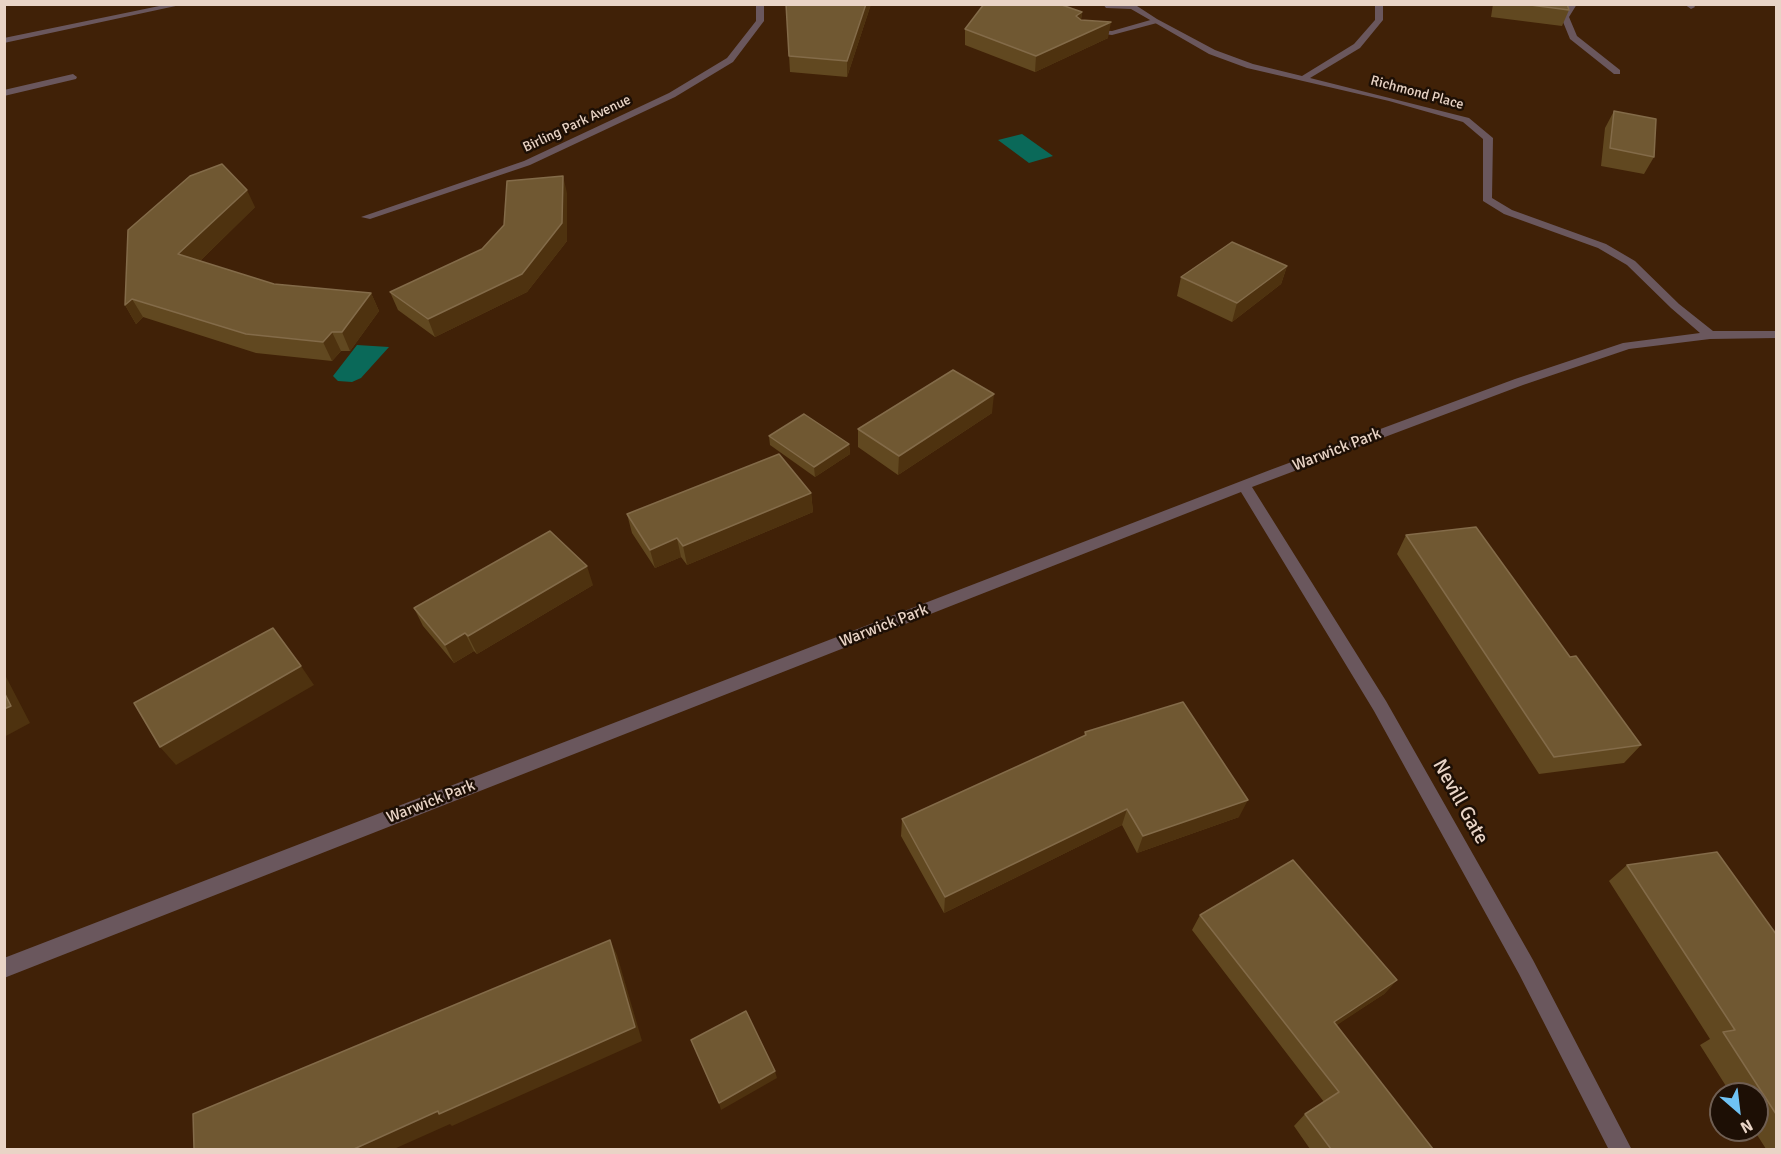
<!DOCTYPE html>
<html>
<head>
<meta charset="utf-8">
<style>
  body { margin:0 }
  #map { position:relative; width:1781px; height:1154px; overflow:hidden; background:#402107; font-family:Signika,sans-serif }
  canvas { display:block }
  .frame { position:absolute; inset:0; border:6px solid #e9d4c6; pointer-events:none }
  .north { position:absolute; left:1709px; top:1082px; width:60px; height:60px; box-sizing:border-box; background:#1d0f05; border:2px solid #6f5e52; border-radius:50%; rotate:152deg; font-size:16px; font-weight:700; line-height:24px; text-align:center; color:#e9d4c6 }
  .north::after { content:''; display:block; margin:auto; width:21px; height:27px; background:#6fc2f4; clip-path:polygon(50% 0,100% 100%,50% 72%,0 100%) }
</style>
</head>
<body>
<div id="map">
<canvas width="1781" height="1154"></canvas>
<div class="frame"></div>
<div class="north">N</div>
</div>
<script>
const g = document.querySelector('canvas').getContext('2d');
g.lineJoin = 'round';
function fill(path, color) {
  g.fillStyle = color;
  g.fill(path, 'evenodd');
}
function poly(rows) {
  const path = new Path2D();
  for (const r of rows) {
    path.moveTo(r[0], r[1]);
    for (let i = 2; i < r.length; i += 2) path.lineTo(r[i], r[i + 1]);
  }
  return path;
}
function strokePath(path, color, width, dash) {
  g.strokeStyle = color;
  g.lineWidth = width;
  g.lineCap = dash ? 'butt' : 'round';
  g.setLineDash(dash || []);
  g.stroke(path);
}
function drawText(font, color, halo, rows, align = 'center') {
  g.font = font + ' Signika,sans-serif';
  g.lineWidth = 5;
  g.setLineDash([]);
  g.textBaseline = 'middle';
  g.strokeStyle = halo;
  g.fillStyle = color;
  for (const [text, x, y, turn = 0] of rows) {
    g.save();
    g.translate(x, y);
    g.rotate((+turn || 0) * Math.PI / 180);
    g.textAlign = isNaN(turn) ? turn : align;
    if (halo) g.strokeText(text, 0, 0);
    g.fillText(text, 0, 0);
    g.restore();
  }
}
fill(poly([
  [1022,134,1053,156,1029,163,998,140],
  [357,345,389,347,361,378,352,382,338,381,333,376]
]), '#0a6959');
fill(poly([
  [1684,4,1693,4,1695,7,1691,9,1684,4],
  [1154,19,1157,19,1157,23,1112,35,1086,32,1090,30,1112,31,1154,19],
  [73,74,77,77,76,79,4,96,4,90,73,74]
]), '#6a575d');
fill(poly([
  [169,4,185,4,4,43,4,38,169,4],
  [756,4,764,4,764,21,733,62,675,97,530,165,370,219,361,217,524,161,669,93,727,58,756,21,756,4],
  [1103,4,1138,4,1137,6,1157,19,1215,50,1253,64,1302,76,1354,44,1375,20,1375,4,1383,4,1383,20,1360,48,1310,78,1469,118,1493,138,1492,198,1512,210,1606,244,1635,261,1679,304,1713,331,1776,331,1776,338,1710,339,1629,349,1523,385,1252,487,1386,701,1533,960,1632,1150,1609,1150,1519,974,1374,711,1241,492,4,978,4,958,1270,470,1515,379,1623,343,1700,333,1671,308,1627,265,1598,248,1504,214,1483,201,1483,139,1463,122,1389,101,1247,68,1209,54,1131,9,1106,8,1103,4],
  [1569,4,1577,4,1569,17,1577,36,1620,70,1620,74,1614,74,1570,39,1561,17,1569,4]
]), '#6a575d');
fill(poly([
  [786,4,871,4,847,77,790,72],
  [1493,4,1567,4,1569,10,1562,26,1491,17],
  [1082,12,1081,20,1108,38,1035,72,965,45,965,29],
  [1614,111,1654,157,1644,174,1601,166,1605,128],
  [567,193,567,241,527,292,435,337,398,310,390,292,482,249],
  [255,207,200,261,274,284,371,293,379,311,350,351,341,351,332,361,256,353,143,317,136,324,125,305,128,230],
  [1287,266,1281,284,1232,322,1177,296,1181,277],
  [992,413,898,475,858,447,858,429],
  [769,436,849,444,850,454,815,477,770,445],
  [811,493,813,512,687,565,681,557,655,568,632,533,627,514],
  [1406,535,1641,745,1624,763,1539,774,1397,554],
  [593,585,477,654,474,651,454,663,423,626,414,608],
  [1085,732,1239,817,1137,853,1122,825,944,913,901,836,902,819,1084,737],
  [1627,865,1776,934,1776,1149,1766,1149,1754,1130,1757,1130,1757,1094,1731,1094,1700,1045,1710,1039,1609,881],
  [1200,915,1397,980,1384,994,1336,1025,1433,1149,1310,1149,1294,1126,1305,1114,1324,1102,1192,930]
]), '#614820');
fill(poly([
  [866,4,871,4,847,77,847,61],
  [1082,12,1080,28,1076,16],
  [1111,22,1108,38,1035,72,1036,56],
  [563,176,567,193,567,241,527,292,435,337,428,319],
  [247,190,255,207,189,272,178,254],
  [1287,266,1281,284,1232,322,1237,303],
  [371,293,379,311,350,351,342,332],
  [132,299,143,317,136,324,125,305],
  [332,332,341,351,332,361,323,342],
  [994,394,992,413,898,475,899,456],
  [849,444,850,454,815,477,814,467],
  [811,493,813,512,687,565,683,546],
  [677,538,681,557,655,568,650,550],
  [587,566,593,585,477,654,468,636],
  [465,633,474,651,454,663,445,645],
  [301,666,314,685,176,765,160,747],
  [4,673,30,723,4,737],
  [1248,800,1239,817,1137,853,1143,836],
  [1127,809,1122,825,944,913,945,897],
  [610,940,617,955,642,1041,452,1126,450,1124,394,1149,354,1149,438,1111],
  [1397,980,1384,994,1322,1035,1334,1022],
  [775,1071,777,1078,721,1110,719,1103]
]), '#4e320f');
const building = poly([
  [786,4,866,4,847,61,789,56,786,4],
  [984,4,1059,4,1082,12,1076,16,1081,20,1111,22,1036,56,965,29,984,4],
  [1523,4,1567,4,1569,10,1523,4],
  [1614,111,1656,119,1654,157,1610,148,1614,111],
  [222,164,247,190,178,254,274,284,371,293,342,332,332,332,323,342,246,334,132,299,125,305,128,230,190,176,222,164],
  [563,176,562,223,522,274,428,319,390,292,482,249,504,225,507,181,563,176],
  [1232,242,1287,266,1237,303,1181,277,1232,242],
  [953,370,994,394,899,456,858,429,953,370],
  [804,414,849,444,814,467,769,436,804,414],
  [779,454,811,493,683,546,677,538,650,550,627,514,779,454],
  [1476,527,1570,657,1576,656,1641,745,1554,757,1406,535,1476,527],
  [550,531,587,566,468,636,465,633,445,645,414,608,550,531],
  [273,628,301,666,160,747,134,703,273,628],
  [4,692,11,706,4,709,4,692],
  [1183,702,1248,800,1143,836,1127,809,945,897,902,819,1086,735,1085,732,1183,702],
  [1717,852,1776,934,1776,1114,1723,1032,1735,1030,1627,865,1717,852],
  [1293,860,1397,980,1334,1022,1433,1149,1331,1149,1305,1114,1339,1092,1200,915,1293,860],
  [610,940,635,1027,439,1114,438,1111,354,1149,194,1149,193,1114,610,940],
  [746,1011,775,1071,719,1103,691,1040,746,1011]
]);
fill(building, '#705832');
strokePath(building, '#836b49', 1.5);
drawText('14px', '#e9d4c6', '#1d0f05', [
  ["Richmond Place",1417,93,15],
  ["Birling Park Avenue",577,124,-25]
]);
drawText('16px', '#e9d4c6', '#1d0f05', [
  ["Warwick Park",1337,450,-21],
  ["Warwick Park",884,626,-21],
  ["Warwick Park",431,802,-21]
]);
drawText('20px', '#e9d4c6', '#1d0f05', [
  ["Nevill Gate",1460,802,61]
]);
</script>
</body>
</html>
